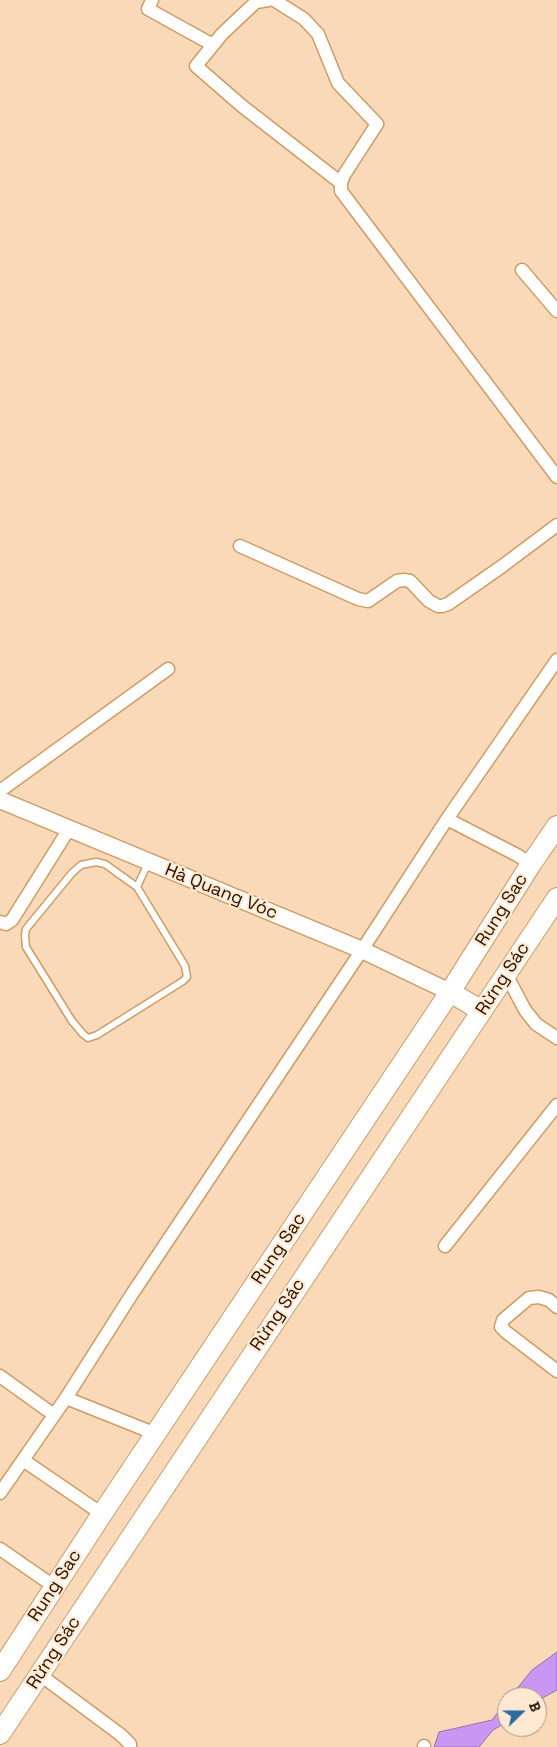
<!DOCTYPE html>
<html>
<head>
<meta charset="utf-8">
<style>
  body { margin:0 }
  #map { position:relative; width:557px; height:1747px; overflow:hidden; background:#fad9b8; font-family:"Space Grotesk",sans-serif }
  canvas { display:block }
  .north { position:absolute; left:497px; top:1687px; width:50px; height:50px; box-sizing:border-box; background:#ffe9d2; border:1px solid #a9947e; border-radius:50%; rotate:68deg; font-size:14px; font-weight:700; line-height:20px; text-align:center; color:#271400 }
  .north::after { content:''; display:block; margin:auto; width:18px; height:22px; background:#2c6ba2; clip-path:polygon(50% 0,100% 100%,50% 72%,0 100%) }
</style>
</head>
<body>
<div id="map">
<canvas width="557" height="1747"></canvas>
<div class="north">B</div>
</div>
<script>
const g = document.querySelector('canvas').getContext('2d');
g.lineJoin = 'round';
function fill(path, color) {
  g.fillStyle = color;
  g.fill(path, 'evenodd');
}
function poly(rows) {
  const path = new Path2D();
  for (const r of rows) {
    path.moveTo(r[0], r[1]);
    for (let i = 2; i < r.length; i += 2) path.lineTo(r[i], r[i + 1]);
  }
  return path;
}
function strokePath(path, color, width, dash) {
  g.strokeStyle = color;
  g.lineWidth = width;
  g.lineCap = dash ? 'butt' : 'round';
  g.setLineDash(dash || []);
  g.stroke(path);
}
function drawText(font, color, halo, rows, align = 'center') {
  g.font = font + ' "Space Grotesk",sans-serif';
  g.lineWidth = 4.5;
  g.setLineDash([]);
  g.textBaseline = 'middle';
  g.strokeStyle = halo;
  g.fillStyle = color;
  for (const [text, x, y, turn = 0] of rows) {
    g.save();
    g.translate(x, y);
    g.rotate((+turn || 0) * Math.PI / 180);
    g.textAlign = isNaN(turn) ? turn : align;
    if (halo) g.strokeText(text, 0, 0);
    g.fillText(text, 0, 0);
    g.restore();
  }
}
const water = poly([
  [557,1652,557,1690,537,1701,537,1697,510,1697,532,1670,557,1652],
  [507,1701,507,1722,493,1730,479,1747,434,1747,439,1732,492,1720,507,1701]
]);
fill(water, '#c897f3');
strokePath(water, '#9870aa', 1);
const service = poly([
  [96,862,105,864,137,887,185,966,187,977,183,981,97,1035,88,1038,83,1034,72,1021,26,947,25,935,26,929,72,873,81,865,96,862],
  [137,887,148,863]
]);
const minor = poly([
  [152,0,148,9,213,45],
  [269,0,256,2,222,34,196,66,242,106,341,183],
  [274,0,304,19,318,34,338,83,377,124,344,175,341,183,341,191,557,477],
  [522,270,557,311],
  [240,546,358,599,368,601,397,581,404,580,410,581,429,601,438,606,442,606,448,604,501,567,557,525],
  [0,791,168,669],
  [447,819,517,855,531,864],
  [0,922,6,924,12,920,69,829],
  [506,974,525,1010,536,1024,557,1038],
  [445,1246,557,1105],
  [557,1307,549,1300,539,1297,529,1298,503,1320,501,1327,506,1332,557,1371],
  [0,1376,54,1415],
  [66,1398,156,1434],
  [23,1460,102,1514],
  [0,1493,66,1398,132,1294,362,950,447,819,557,660],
  [0,1549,55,1587],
  [39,1674,121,1735,130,1744,130,1747],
  [424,1747,424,1746]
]);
const tertiary = poly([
  [0,800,362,950,450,992]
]);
const primary = poly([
  [450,992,482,1011],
  [0,1671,102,1514,450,992,531,864,557,826],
  [0,1734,557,898]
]);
strokePath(service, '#cf9c63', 9);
strokePath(minor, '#cf9c63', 15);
strokePath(tertiary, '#cf9c63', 19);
strokePath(primary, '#cf9c63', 22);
strokePath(service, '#fff', 6);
strokePath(minor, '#fff', 12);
strokePath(tertiary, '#fff', 16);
strokePath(primary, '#fff', 20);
drawText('18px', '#271400', '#ffe9d2', [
  ["Hà Quang Vóc",221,892,22],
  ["Rung Sac",502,910,-58],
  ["Rừng Sác",503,979,-57],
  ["Rung Sac",279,1249,-56],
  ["Rừng Sác",278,1315,-56],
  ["Rung Sac",55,1586,-57],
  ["Rừng Sác",54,1653,-57]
]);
</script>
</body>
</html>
